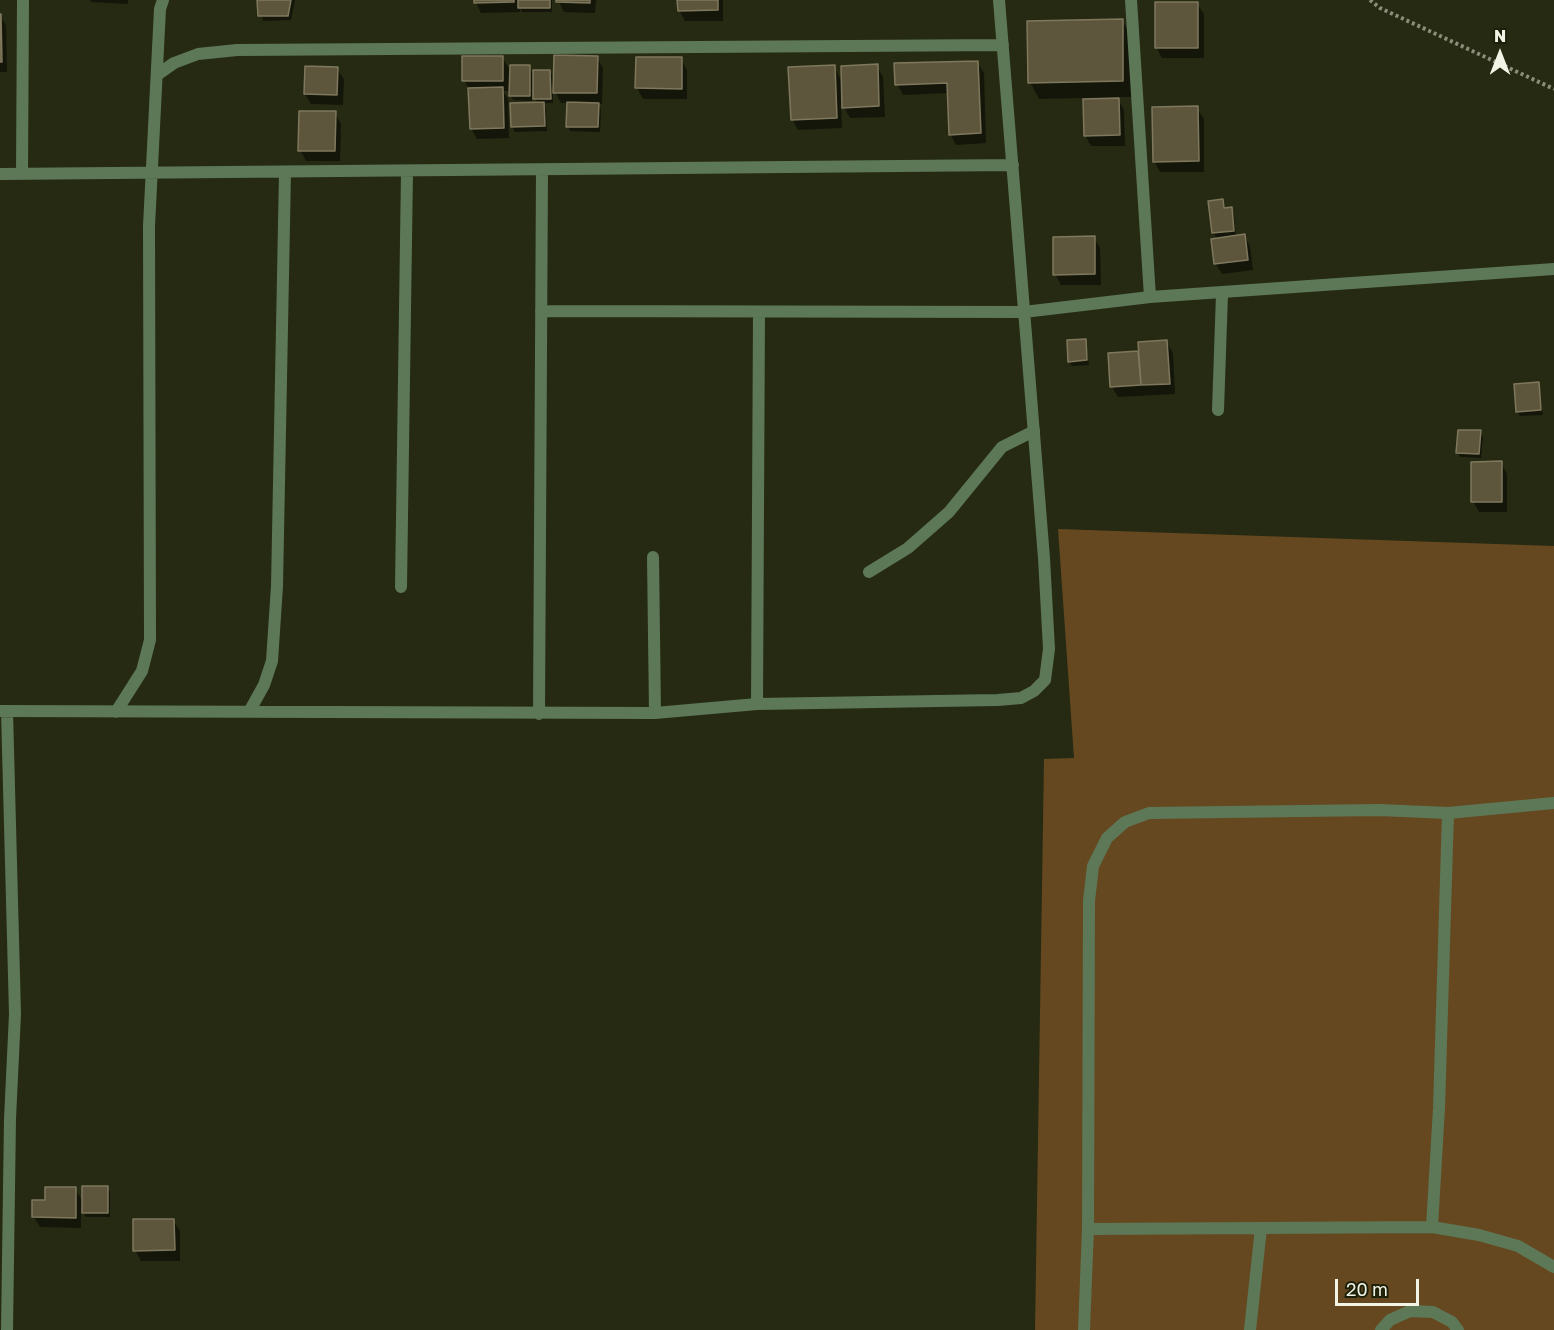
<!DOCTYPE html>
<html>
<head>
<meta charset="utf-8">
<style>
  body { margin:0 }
  #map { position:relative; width:1554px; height:1330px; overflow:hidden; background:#262a12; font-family:"Golos Text",sans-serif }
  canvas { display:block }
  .north { position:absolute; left:1470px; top:24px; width:60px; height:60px; -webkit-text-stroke:4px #1d2009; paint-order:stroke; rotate:0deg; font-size:16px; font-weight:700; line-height:24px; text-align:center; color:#f1f4e5 }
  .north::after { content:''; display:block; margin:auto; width:21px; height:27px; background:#f1f4e5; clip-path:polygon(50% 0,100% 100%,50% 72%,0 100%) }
  .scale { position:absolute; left:1335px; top:1279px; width:84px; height:27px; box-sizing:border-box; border:3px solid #f1f4e5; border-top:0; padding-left:8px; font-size:18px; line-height:21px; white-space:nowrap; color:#f1f4e5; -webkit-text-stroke:4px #1d2009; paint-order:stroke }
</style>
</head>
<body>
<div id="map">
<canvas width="1554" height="1330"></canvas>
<div class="north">N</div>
<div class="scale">20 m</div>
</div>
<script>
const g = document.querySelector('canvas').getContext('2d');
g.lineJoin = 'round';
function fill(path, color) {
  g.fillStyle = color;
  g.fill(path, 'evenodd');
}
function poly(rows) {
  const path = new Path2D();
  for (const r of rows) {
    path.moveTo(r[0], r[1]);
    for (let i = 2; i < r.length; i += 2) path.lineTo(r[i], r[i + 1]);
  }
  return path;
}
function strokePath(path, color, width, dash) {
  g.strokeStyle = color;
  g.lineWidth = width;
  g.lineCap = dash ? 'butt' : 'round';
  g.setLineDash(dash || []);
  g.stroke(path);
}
fill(poly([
  [1058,529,1554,546,1554,1330,1035,1330,1044,759,1074,758]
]), '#654820');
fill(poly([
  [90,0,128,0,128,4,91,2],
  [259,0,295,0,291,20,263,21],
  [475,0,552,0,552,12,522,12,520,7,520,12,481,13],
  [558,0,596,0,595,13,564,12],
  [679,0,723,0,723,21,685,21,679,10],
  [1197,4,1204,14,1204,58,1162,58,1156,47],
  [0,15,6,26,7,72,0,72],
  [1122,20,1131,36,1132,97,1117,97,1124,110,1125,146,1091,146,1085,135,1084,98,1039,99,1030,82],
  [502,57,511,72,529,66,532,72,550,72,555,81,597,57,603,68,602,104,598,104,601,109,600,132,570,131,568,126,568,103,561,103,553,88,553,103,543,103,546,109,547,131,515,132,512,127,538,104,532,94,532,101,513,100,510,91,503,91,508,99,509,138,477,139,471,128,470,91,464,80],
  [681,59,687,70,687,99,643,99,637,88],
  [977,62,984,73,986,143,956,145,950,134,949,93,903,95,897,84],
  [877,66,883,77,885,117,850,118,841,102,842,128,798,130,792,119,834,67,843,83],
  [337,69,344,79,343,105,311,104,305,94],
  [1197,108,1204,119,1204,172,1160,172,1154,161],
  [335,113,341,124,340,161,306,161,300,150],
  [1222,201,1226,209,1231,209,1234,214,1236,237,1244,236,1250,246,1253,270,1222,274,1215,263,1217,239,1213,232],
  [1094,238,1100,248,1101,285,1061,285,1055,274],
  [1085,340,1089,365,1072,366,1069,361],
  [1166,342,1173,353,1175,394,1118,397,1112,387,1110,355,1140,353],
  [1538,384,1543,415,1520,416,1517,411],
  [1480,432,1483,437,1481,458,1460,457,1458,452],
  [1501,463,1507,474,1507,512,1479,512,1473,501],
  [107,1187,110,1192,110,1217,86,1217,81,1209,81,1228,40,1227,33,1216,47,1202,75,1189,83,1202],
  [173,1220,180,1231,180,1261,141,1261,135,1250]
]), '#0007');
const building = poly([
  [257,0,291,0,288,16,258,16,257,0],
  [474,0,514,0,514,2,474,3,474,0],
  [518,0,550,0,550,8,518,8,518,0],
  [556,0,590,0,590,3,556,2,556,0],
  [677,0,718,0,718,10,678,11,677,0],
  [1155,2,1198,2,1198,48,1155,48,1155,2],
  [0,14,1,14,2,62,0,62,0,14],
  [1123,19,1123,81,1028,83,1027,21,1123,19],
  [554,55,598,56,597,93,553,93,554,55],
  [462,56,503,56,503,81,462,81,462,56],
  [636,57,682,57,682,89,635,88,636,57],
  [978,61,981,133,949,135,947,83,895,85,894,63,978,61],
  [878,64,879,106,842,108,841,66,878,64],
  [510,65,530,65,530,96,509,96,510,65],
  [835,65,837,118,791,120,788,67,835,65],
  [305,66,338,67,337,95,304,94,305,66],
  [533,70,550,70,551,99,533,99,533,70],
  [503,87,504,128,470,129,468,88,503,87],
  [1119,98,1120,135,1084,136,1083,99,1119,98],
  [544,102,545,126,511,127,510,103,544,102],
  [567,102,599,103,598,127,566,127,567,102],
  [1198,106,1199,161,1153,162,1152,107,1198,106],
  [299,111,336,111,335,151,298,151,299,111],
  [1223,199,1224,208,1232,207,1234,231,1212,233,1208,201,1223,199],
  [1245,234,1248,260,1214,264,1211,239,1245,234],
  [1095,236,1095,274,1053,275,1053,237,1095,236],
  [1086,339,1087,360,1068,362,1067,340,1086,339],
  [1167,340,1170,384,1141,385,1138,342,1167,340],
  [1138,351,1141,385,1110,387,1108,353,1138,351],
  [1539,382,1541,410,1516,412,1514,384,1539,382],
  [1458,430,1481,430,1479,454,1456,453,1458,430],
  [1502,461,1502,502,1471,502,1471,462,1502,461],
  [82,1186,108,1186,108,1213,82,1213,82,1186],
  [45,1187,76,1187,76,1218,32,1217,32,1200,45,1200,45,1187],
  [133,1219,174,1219,175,1250,133,1251,133,1219]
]);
fill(building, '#5d563c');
strokePath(building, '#7f785d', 1.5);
strokePath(poly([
  [1370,0,1380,8,1554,89]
]), '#8a8e7a', 4, [3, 3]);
strokePath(poly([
  [1218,410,1222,294],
  [869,572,908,548,949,512,1002,447,1034,431],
  [1379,810,1448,813,1439,1108,1432,1227,1088,1229,1089,901,1093,866,1107,838,1125,822,1149,813,1379,810],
  [1448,813,1554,803],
  [1432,1227,1479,1235,1518,1246,1554,1267],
  [1084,1330,1088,1229],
  [1250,1330,1261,1228],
  [1381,1330,1390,1320,1410,1311,1433,1312,1452,1322,1458,1330]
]), '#5d7857', 12);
strokePath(poly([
  [1131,0,1150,297],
  [157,75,174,63,198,54,237,50,1003,45],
  [0,174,1013,165],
  [22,174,23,0],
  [541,311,1024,312,1150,297,1554,269],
  [653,557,655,713],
  [401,587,407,171],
  [757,704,759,312],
  [0,711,655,713,757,704,998,700,1021,698,1034,691,1045,680,1049,649,1044,558,999,0],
  [7,711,15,1014,10,1119,7,1330],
  [116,712,142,671,150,640,149,226,160,9,163,0],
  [249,712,264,685,272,661,277,586,285,172],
  [539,714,542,170]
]), '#5d7857', 12);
</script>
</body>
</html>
